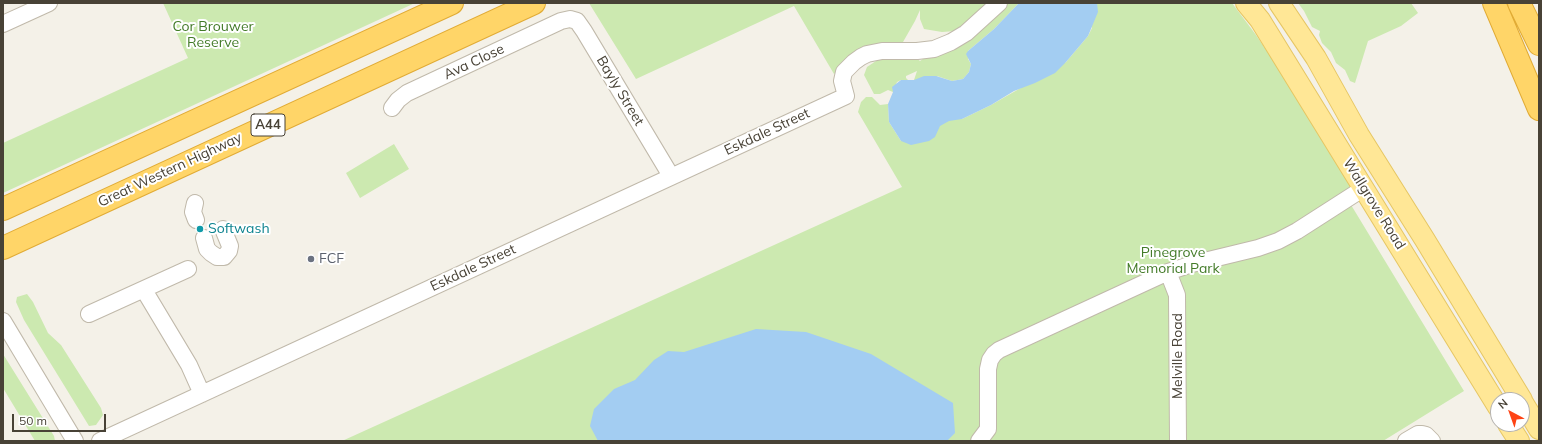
<!DOCTYPE html>
<html>
<head>
<meta charset="utf-8">
<style>
  body { margin:0 }
  #map { position:relative; width:1542px; height:444px; overflow:hidden; background:#f4f1e8; font-family:Mulish,sans-serif }
  canvas { display:block }
  .frame { position:absolute; inset:0; border:4px solid #484236; pointer-events:none }
  .north { position:absolute; left:1490px; top:392px; width:40px; height:40px; box-sizing:border-box; background:#fff; border:1px solid #b6b3af; border-radius:50%; rotate:319deg; font-size:11px; font-weight:700; line-height:16px; text-align:center; color:#484236 }
  .north::after { content:''; display:block; margin:auto; width:14px; height:18px; background:#fe4415; clip-path:polygon(50% 0,100% 100%,50% 72%,0 100%) }
  .scale { position:absolute; left:12px; top:414px; width:94px; height:18px; box-sizing:border-box; border:2px solid #484236; border-top:0; padding-left:5px; font-size:12px; line-height:14px; white-space:nowrap; color:#484236; -webkit-text-stroke:3px #fff; paint-order:stroke }
</style>
</head>
<body>
<div id="map">
<canvas width="1542" height="444"></canvas>
<div class="frame"></div>
<div class="north">N</div>
<div class="scale">50 m</div>
</div>
<script>
const g = document.querySelector('canvas').getContext('2d');
g.lineJoin = 'round';
function fill(path, color) {
  g.fillStyle = color;
  g.fill(path, 'evenodd');
}
function poly(rows) {
  const path = new Path2D();
  for (const r of rows) {
    path.moveTo(r[0], r[1]);
    for (let i = 2; i < r.length; i += 2) path.lineTo(r[i], r[i + 1]);
  }
  return path;
}
function strokePath(path, color, width, dash) {
  g.strokeStyle = color;
  g.lineWidth = width;
  g.lineCap = dash ? 'butt' : 'round';
  g.setLineDash(dash || []);
  g.stroke(path);
}
function drawText(font, color, halo, rows, align = 'center') {
  g.font = font + ' Mulish,sans-serif';
  g.lineWidth = 4;
  g.setLineDash([]);
  g.textBaseline = 'middle';
  g.strokeStyle = halo;
  g.fillStyle = color;
  for (const [text, x, y, turn = 0] of rows) {
    g.save();
    g.translate(x, y);
    g.rotate((+turn || 0) * Math.PI / 180);
    g.textAlign = isNaN(turn) ? turn : align;
    if (halo) g.strokeText(text, 0, 0);
    g.fillText(text, 0, 0);
    g.restore();
  }
}
fill(poly([
  [163,3,415,3,3,193,3,143,188,58],
  [589,3,993,3,956,31,942,32,924,29,920,19,920,10,915,21,903,42,850,59,834,74,794,6,636,79],
  [1003,3,1019,3,994,29,968,51,968,59,971,64,969,72,963,79,952,81,937,76,962,119,991,105,1066,62,1088,36,1092,28,1079,3,1232,3,1256,35,1271,57,1353,187,1345,195,1464,391,1383,441,342,441,902,187,858,112,861,102,866,97,872,97,880,105,888,104,889,122,901,141,910,85,914,80,917,71,906,76,906,78,908,80,901,80,897,82,893,92,888,90,880,94,874,94,864,75,867,67,879,59,914,56,920,61],
  [1298,3,1411,3,1418,13,1401,26,1368,41,1355,83,1350,81,1345,70,1336,63,1331,52,1322,43,1319,35,1320,31,1312,27,1304,11],
  [394,144,409,169,360,198,346,173],
  [27,294,33,302,48,333,61,345,101,408,103,415,96,425,89,426,24,320,16,302,17,297],
  [3,354,54,436,55,441,35,441,3,388]
]), '#cce9b0');
fill(poly([
  [1019,3,1097,3,1098,12,1088,36,1066,62,1055,73,1035,83,1014,91,991,105,962,119,949,121,940,126,935,137,929,141,911,145,901,141,889,122,888,104,893,92,892,87,901,80,914,80,924,76,936,76,952,81,963,79,969,72,971,64,966,54,968,51,994,29],
  [756,329,806,332,871,354,953,403,955,433,947,441,598,441,590,426,594,409,614,389,635,380,654,360,668,351,684,352]
]), '#a3cdf2');
const minor = poly([
  [3,24,49,3],
  [392,108,398,100,407,93,561,21,570,19,577,21,584,31,671,176],
  [195,203,193,212,196,220],
  [204,238,207,249,211,253,217,257,224,257,229,251,230,246,223,229],
  [1168,272,1177,295,1178,441],
  [144,290,189,365,202,394],
  [89,314,188,269],
  [3,321,75,441],
  [100,441,846,96,842,81,844,72,854,62,861,57,867,54,882,51,917,51,934,49,951,42,966,33,999,3],
  [979,441,988,429,988,369,990,360,994,354,999,350,1168,272,1192,264,1258,248,1278,241,1297,231,1364,188],
  [1406,441,1418,434,1422,434,1426,435,1432,441]
]);
const major = poly([
  [1246,3,1260,20,1498,407],
  [1279,3,1316,58,1359,135,1425,240,1522,400],
  [1522,401,1539,429],
  [1508,424,1519,441]
]);
const highway = poly([
  [1494,3,1539,109],
  [1519,3,1539,44],
  [3,209,452,3],
  [3,248,534,3]
]);
strokePath(minor, '#c0b9aa', 18);
strokePath(major, '#e6c663', 22);
strokePath(highway, '#e1ab35', 24);
strokePath(minor, '#fff', 16);
strokePath(major, '#ffe796', 20);
strokePath(highway, '#ffd568', 22);
for (const [x, y, r, color] of [
  [200,229,4,"#0f9aa8"],
  [311,259,4,"#6b7280"]
]) {
  const dot = new Path2D();
  dot.arc(x, y, r, 0, 2 * Math.PI);
  g.fillStyle = color;
  g.fill(dot);
  strokePath(dot, '#fff', 1.5);
}
for (const [x, y, w] of [
  [268,125,34]
]) {
  const box = new Path2D();
  box.roundRect(x - w / 2, y - 11, w, 22, 3);
  g.fillStyle = '#fff';
  g.fill(box);
  strokePath(box, '#484236', 1);
}
drawText('bold 13px', '#484236', null, [
  ["A44",268,125]
]);
drawText('14px', '#437b28', '#fff', [
  ["Cor Brouwer",213,27],
  ["Reserve",213,43],
  ["Pinegrove",1173,253],
  ["Memorial Park",1173,269]
]);
drawText('14px', '#484236', '#fff', [
  ["Ava Close",474,62,-25],
  ["Bayly Street",620,91,59],
  ["Eskdale Street",767,132,-25],
  ["Great Western Highway",170,170,-25],
  ["Wallgrove Road",1374,204,58],
  ["Eskdale Street",473,268,-25],
  ["Melville Road",1178,356,-90]
]);
drawText('14px', '#0d838f', '#fff', [
  ["Softwash",208,229]
], 'left');
drawText('14px', '#5b616d', '#fff', [
  ["FCF",319,259]
], 'left');
</script>
</body>
</html>
